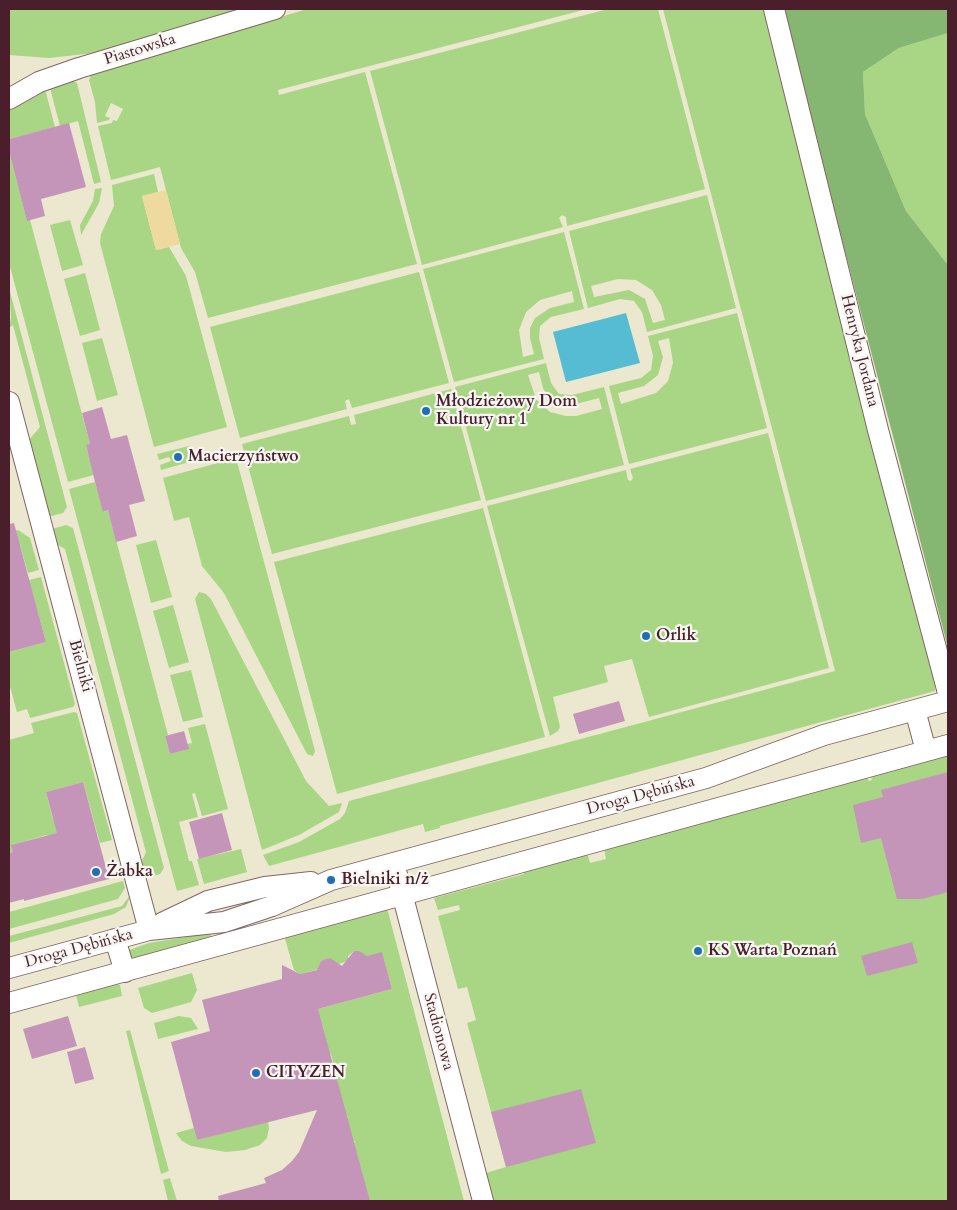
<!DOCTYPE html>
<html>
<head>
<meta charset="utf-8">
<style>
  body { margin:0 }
  #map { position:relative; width:957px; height:1210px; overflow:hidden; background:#ebe8cf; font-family:Cardo,serif }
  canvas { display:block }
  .frame { position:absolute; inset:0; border:10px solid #4a1f2b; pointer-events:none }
</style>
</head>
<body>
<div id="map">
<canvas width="957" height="1210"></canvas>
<div class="frame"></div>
</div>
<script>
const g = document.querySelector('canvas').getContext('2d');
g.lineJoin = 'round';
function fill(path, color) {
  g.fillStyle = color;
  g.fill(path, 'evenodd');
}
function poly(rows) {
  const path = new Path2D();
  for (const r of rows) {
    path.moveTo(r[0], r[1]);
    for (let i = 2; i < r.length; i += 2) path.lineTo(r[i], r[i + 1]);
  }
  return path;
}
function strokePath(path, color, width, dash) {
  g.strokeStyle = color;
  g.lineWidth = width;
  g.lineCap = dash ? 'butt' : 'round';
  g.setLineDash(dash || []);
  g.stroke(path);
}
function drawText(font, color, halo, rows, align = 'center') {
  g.font = font + ' Cardo,serif';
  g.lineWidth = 4.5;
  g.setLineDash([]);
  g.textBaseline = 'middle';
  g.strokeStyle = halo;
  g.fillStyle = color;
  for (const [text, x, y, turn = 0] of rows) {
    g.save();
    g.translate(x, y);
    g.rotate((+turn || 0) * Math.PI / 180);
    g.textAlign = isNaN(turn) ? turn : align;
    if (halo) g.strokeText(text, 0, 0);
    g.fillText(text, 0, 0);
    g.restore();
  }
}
fill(poly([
  [9,9,241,9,94,53,49,58,9,55],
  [307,9,587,9,278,90,279,95,365,72,417,264,208,318,195,272,181,248,160,167,111,180,98,126,112,123,113,120,117,121,123,109,111,103,105,116,110,118,109,120,97,123,95,102,89,80,91,75],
  [608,9,658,9,705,189,567,226,566,217,562,215,559,218,563,227,422,265,370,71],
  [663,9,764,9,936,676,935,691,440,826,440,828,425,832,423,824,269,866,263,855,299,842,340,819,345,813,349,801,835,671],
  [948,33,948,265,906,211,865,114,863,72,899,48],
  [72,80,77,83,101,182,94,184,78,121,60,126,50,88],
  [45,89,55,127,9,139,9,108],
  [9,151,27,220,30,220,90,444,86,446,94,475,68,482,9,263],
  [154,174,158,192,142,196,156,250,169,247,186,276,227,427,154,447,100,243,101,234,114,206,112,185],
  [102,188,99,203,81,235,80,225,93,201,95,189],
  [707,195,736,308,647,332,642,312,634,301,620,299,588,308,569,231],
  [618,279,636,280,652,290,661,305,665,320,653,323,645,299,629,290,594,297,591,286],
  [70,220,83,265,62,271,50,225],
  [564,232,584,309,551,317,540,326,539,338,544,359,454,382,423,269],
  [572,291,574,302,550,308,535,318,530,328,530,338,534,354,523,357,519,330,526,312,540,300],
  [419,272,449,383,352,408,349,399,345,401,347,409,240,438,210,327],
  [85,273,100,330,80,336,64,279],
  [9,288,67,507,63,513,48,517,28,441,40,427,13,325,9,328,11,317],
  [737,313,767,428,629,464,609,386,641,378,651,370,653,356,648,336],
  [669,338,673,363,668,381,656,393,621,404,618,393,644,386,658,375,663,357,658,341],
  [102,338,118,395,97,401,82,343],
  [546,363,551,383,559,394,572,395,604,387,624,465,486,501,455,387],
  [539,372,543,388,548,397,556,402,572,405,599,398,602,409,576,416,566,416,550,412,536,399,528,375],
  [451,389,481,500,272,554,242,444,349,416,351,425,356,424,354,415],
  [768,433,829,668,649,717,632,659,604,666,608,682,553,697,560,727,558,731,550,736,487,506,626,470,628,480,631,481,633,478,630,469],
  [189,446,193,461,161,470,160,465,171,461,169,457,159,460,157,454],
  [236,458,315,751,313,756,307,754,224,593,202,566,189,517,174,521,163,478],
  [95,482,104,512,108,510,168,735,165,736,170,754,188,749,187,744,192,743,188,728,205,724,228,809,202,816,195,793,192,794,198,817,179,822,189,861,192,861,199,885,177,891,69,489],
  [483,508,545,737,337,794,274,562],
  [66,525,73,528,164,868,160,874,145,878,141,863,146,852,65,549,56,544,52,529],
  [18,530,30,538,39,570,28,573,20,545,9,548,9,532],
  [156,540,172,597,151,603,136,545],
  [41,577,75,704,73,707,30,718,27,709,17,712,9,683,9,652,46,642,29,580],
  [199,592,206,594,211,599,306,781,329,806,342,803,339,812,299,835,262,850,195,599],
  [173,605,189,662,169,668,153,611],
  [191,670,203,717,183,722,170,675],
  [74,712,77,713,112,840,100,843,83,782,46,792,53,819,63,839,47,835,12,845,13,852,9,853,9,740,34,733,31,723],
  [948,753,948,1201,489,1201,415,919,419,918,486,1173,506,1167,467,1023,476,1020,467,987,458,989,438,916,460,910,459,905,438,910,434,898,524,874,524,870,587,852,590,863,606,859,604,848,866,776,869,781,872,780,870,775],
  [241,849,247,872,204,884,197,859],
  [123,881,125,888,118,899,9,929,9,912],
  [131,894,126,907,114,914,9,943,9,936,122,906],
  [387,908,464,1201,369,1201,361,1168,353,1145,355,1141,352,1141,346,1118,348,1117,345,1114,331,1054,329,1054,323,1027,317,1012,318,1009,392,989,382,953,364,957,359,951,354,951,348,956,348,961,336,965,330,958,325,959,321,961,319,969,300,974,294,970,284,935],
  [210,933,212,940,132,962,129,950,149,943],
  [192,973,197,990,191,1002,152,1013,144,1008,138,988],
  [112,982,120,985,122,996,79,1007,75,991],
  [179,1016,191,1018,198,1029,158,1039,154,1023],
  [130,1030,169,1171,161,1174,126,1031],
  [268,1121,269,1128,267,1138,260,1145,245,1150,226,1152,191,1146,182,1141,176,1133,194,1128,197,1140],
  [170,1178,177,1201,168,1201,163,1180]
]), '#a8d684');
fill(poly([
  [782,9,948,9,948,33,899,48,863,72,865,114,906,211,948,265,948,648]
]), '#86b772');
fill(poly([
  [166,190,180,244,156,250,142,196]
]), '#eeda9e');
fill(poly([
  [626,313,640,363,566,382,553,332]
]), '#55bcd3');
fill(poly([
  [69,123,86,187,41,199,45,216,27,221,9,151,9,139],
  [102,407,111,439,127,435,145,501,129,505,137,536,116,542,108,510,103,512,95,482,86,445,90,444,82,413],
  [14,523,46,642,9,652,9,524],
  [619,701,625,721,579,734,573,714],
  [184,731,189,749,170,754,165,736],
  [948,772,948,892,922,899,897,899,881,838,861,843,853,805,883,797,881,790],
  [83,782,109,879,24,901,24,899,9,903,9,853,13,852,11,845,57,833,46,792],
  [222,813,232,850,199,859,189,822],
  [912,942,918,963,867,976,861,956],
  [354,951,359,951,367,956,382,952,392,989,318,1009,370,1201,219,1201,218,1196,266,1183,264,1178,282,1170,292,1161,299,1152,317,1110,197,1140,171,1042,210,1031,202,1000,282,979,282,965,300,974,317,970,321,961,325,959,330,958,342,966],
  [68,1016,77,1046,32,1059,23,1029],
  [85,1047,94,1079,75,1084,67,1052],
  [581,1089,596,1143,506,1167,491,1112]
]), '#c595b9');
const minor = poly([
  [774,9,878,430,948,693],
  [9,99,39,82,79,68,275,9],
  [9,402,149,930],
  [915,710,926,751],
  [394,863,483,1201],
  [162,923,208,901,265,887,311,882],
  [115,939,125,972],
  [9,968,149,930,224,922,272,906,331,880,706,778,824,735,948,701],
  [9,1003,948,745]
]);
strokePath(minor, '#826564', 22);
strokePath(minor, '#fff', 20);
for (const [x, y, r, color] of [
  [426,411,5,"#1f6fb2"],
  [178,457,5,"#1f6fb2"],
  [646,636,5,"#1f6fb2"],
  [96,872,5,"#1f6fb2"],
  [331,880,5,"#1f6fb2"],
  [698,951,5,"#1f6fb2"],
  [256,1073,5,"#1f6fb2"]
]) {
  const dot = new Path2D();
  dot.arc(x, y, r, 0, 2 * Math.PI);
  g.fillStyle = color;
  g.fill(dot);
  strokePath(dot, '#f6f6f2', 2);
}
drawText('16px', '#4a1f2b', '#f6f6f2', [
  ["Piastowska",140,50,-17],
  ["Henryka Jordana",859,351,76],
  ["Bielniki",80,666,75],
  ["Droga Dębińska",641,796,-15],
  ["Droga Dębińska",79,949,-15],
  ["Stadionowa",438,1032,75]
]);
drawText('bold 16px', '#4a1f2b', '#f6f6f2', [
  ["Młodzieżowy Dom",436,402],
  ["Kultury nr 1",436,420],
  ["Macierzyństwo",188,457],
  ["Orlik",656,636],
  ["Żabka",106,872],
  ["Bielniki n/ż",341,880],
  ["KS Warta Poznań",708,951],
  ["CITYZEN",266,1073]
], 'left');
</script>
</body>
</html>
